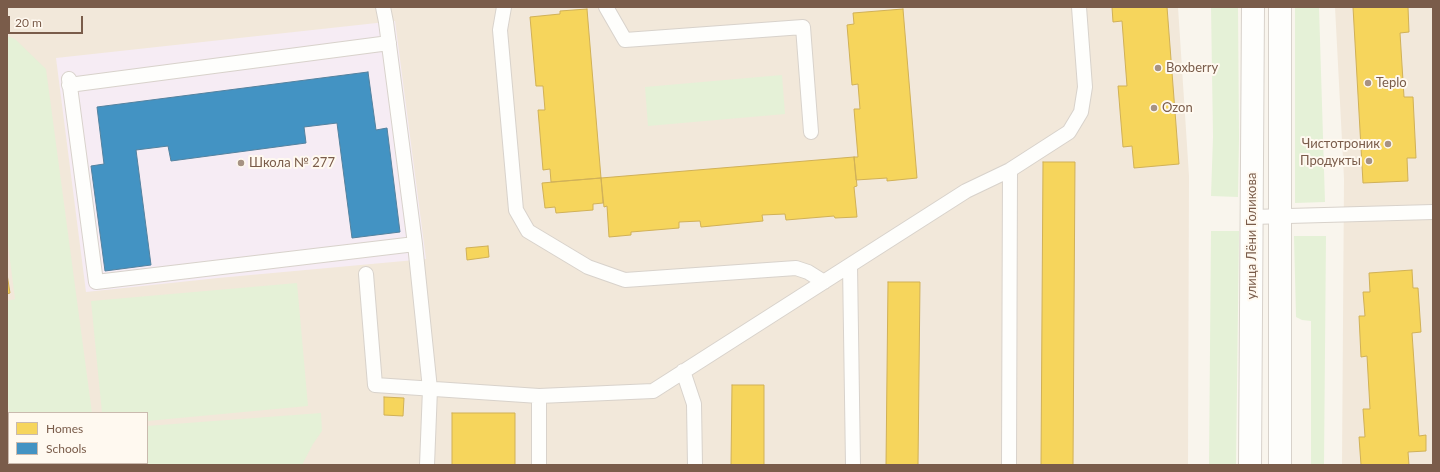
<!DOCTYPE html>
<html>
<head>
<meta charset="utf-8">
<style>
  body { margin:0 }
  #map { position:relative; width:1440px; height:472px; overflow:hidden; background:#f9f5ed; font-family:Lato,sans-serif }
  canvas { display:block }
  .frame { position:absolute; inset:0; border:8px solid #7a5c4a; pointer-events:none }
  .legend { position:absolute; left:8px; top:412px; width:140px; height:52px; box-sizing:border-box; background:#fff9f0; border:1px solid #cabaae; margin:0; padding:5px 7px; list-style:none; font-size:12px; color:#7a5c4a }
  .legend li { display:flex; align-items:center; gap:8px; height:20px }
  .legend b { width:20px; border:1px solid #cabaae }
  .scale { position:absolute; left:8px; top:16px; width:75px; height:18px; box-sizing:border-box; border:2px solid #7a5c4a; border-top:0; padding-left:5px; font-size:12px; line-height:14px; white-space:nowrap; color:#7a5c4a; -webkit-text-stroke:3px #fff9f0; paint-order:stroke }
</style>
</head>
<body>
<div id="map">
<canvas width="1440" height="472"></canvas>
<div class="frame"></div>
<ul class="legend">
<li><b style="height:11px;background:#f6d55c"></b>Homes</li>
<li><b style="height:11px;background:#4393c3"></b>Schools</li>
</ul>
<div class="scale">20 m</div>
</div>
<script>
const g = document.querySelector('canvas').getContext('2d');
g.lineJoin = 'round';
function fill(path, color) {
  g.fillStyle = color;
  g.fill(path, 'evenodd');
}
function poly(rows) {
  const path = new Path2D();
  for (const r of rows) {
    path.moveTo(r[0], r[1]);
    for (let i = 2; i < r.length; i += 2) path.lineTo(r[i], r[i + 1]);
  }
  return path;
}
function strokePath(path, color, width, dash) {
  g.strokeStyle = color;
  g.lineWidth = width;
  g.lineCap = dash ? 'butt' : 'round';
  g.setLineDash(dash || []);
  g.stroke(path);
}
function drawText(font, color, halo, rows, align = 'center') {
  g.font = font + ' Lato,sans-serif';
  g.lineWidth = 4;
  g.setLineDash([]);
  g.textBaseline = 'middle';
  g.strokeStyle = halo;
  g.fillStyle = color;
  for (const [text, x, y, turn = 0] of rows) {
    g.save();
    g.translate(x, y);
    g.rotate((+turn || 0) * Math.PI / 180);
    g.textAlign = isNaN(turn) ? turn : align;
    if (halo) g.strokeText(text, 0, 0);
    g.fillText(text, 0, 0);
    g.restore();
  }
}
fill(poly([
  [7,7,1178,7,1189,176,1188,465,7,465],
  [9,413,147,413,147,463,9,463],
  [1335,7,1433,7,1433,465,1342,465,1344,179]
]), '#f2e8da');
fill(poly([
  [395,21,426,259,218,278,86,292,56,58]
]), '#f6ecf4');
fill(poly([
  [1211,7,1238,7,1239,138,1238,197,1211,196,1213,137],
  [1295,7,1319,7,1325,202,1295,203],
  [7,36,15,39,46,69,92,413,9,413,7,392,7,301,15,299,7,237],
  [782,75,785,114,648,126,645,87],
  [1211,231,1239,231,1236,465,1209,465],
  [1294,236,1326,236,1324,465,1311,465,1311,321,1302,320,1296,317],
  [297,283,308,406,147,421,147,413,102,413,91,301],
  [321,413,322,431,313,444,302,465,16,465,15,463,147,463,147,426]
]), '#e5f1d7');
const homes = poly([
  [1112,7,1167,7,1179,164,1134,168,1132,146,1123,147,1118,86,1127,86,1122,21,1113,22,1112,7],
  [1353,7,1408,7,1409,32,1400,33,1404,97,1413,97,1416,158,1407,158,1408,181,1363,183,1353,7],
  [587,9,601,178,551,182,550,169,543,170,538,110,545,110,543,86,536,86,530,17,560,14,560,11,587,9],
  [903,9,917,178,887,181,887,178,856,180,854,157,858,157,854,109,860,109,858,84,852,85,847,25,854,24,853,13,903,9],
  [854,157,857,186,854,187,857,217,835,218,834,216,786,220,785,214,762,215,763,221,701,227,700,221,679,222,679,228,631,232,631,235,609,237,607,206,604,207,601,178,854,157],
  [1043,162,1075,162,1073,465,1041,465,1043,162],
  [601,178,603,203,593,204,593,210,556,213,555,207,545,208,542,183,601,178],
  [488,246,489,257,467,260,466,248,488,246],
  [1412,270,1413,288,1418,288,1421,332,1412,333,1419,436,1426,435,1426,451,1408,452,1409,465,1361,465,1359,437,1365,437,1363,409,1370,409,1367,356,1361,357,1359,316,1365,316,1363,292,1370,292,1369,273,1412,270],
  [7,274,10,293,7,294,7,274],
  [888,282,920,282,918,465,886,465,888,282],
  [732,385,764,385,764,465,731,465,732,385],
  [384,397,404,398,403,416,384,415,384,397],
  [452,413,515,413,515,465,452,465,452,413]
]);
fill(homes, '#f6d55c');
strokePath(homes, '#d1b157', 1);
const schools = poly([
  [368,72,376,130,387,128,400,232,352,238,337,123,304,127,306,143,171,161,168,146,136,150,151,265,105,271,91,166,104,164,97,107,368,72]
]);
fill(schools, '#4393c3');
strokePath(schools, '#54829f', 1);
const service = poly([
  [383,7,386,22,415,244,430,389,427,465],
  [504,7,500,30,516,210,528,231,588,267,625,280,796,268,808,272,824,282],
  [606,7,625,40,803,27,811,132],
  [69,79,96,282,415,244],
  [69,85,389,43],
  [1252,217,1433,212],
  [850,265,853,465],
  [366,274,375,385,539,396],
  [683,371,694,404,695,465],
  [539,465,539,396,653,391,966,191,1010,170,1069,132,1081,112,1085,87,1079,7],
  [1009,465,1010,170]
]);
const tertiary = poly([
  [1280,7,1280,465],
  [1250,465,1253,7]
]);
strokePath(service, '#d8d2cb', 16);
strokePath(tertiary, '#d8d2cb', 24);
strokePath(service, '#fefefc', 14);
strokePath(tertiary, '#fefefc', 22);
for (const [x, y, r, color] of [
  [1158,68,4,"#a69283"],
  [1368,83,4,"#a69283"],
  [1154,108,4,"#a69283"],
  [1388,144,4,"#a69283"],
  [1369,161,4,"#a69283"],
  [241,163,4,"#a69283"]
]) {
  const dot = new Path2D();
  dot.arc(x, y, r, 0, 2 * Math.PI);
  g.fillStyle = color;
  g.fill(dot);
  strokePath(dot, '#fff9f0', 1.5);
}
drawText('13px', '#7a5c4a', '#fff9f0', [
  ["Boxberry",1166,68],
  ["Teplo",1376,83],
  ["Ozon",1162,108],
  ["Чистотроник",1380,144,"right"],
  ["Продукты",1361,161,"right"],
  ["Школа № 277",249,163]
], 'left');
drawText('13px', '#7a5c4a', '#fff9f0', [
  ["улица Лёни Голикова",1252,236,-90]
]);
</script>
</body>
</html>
